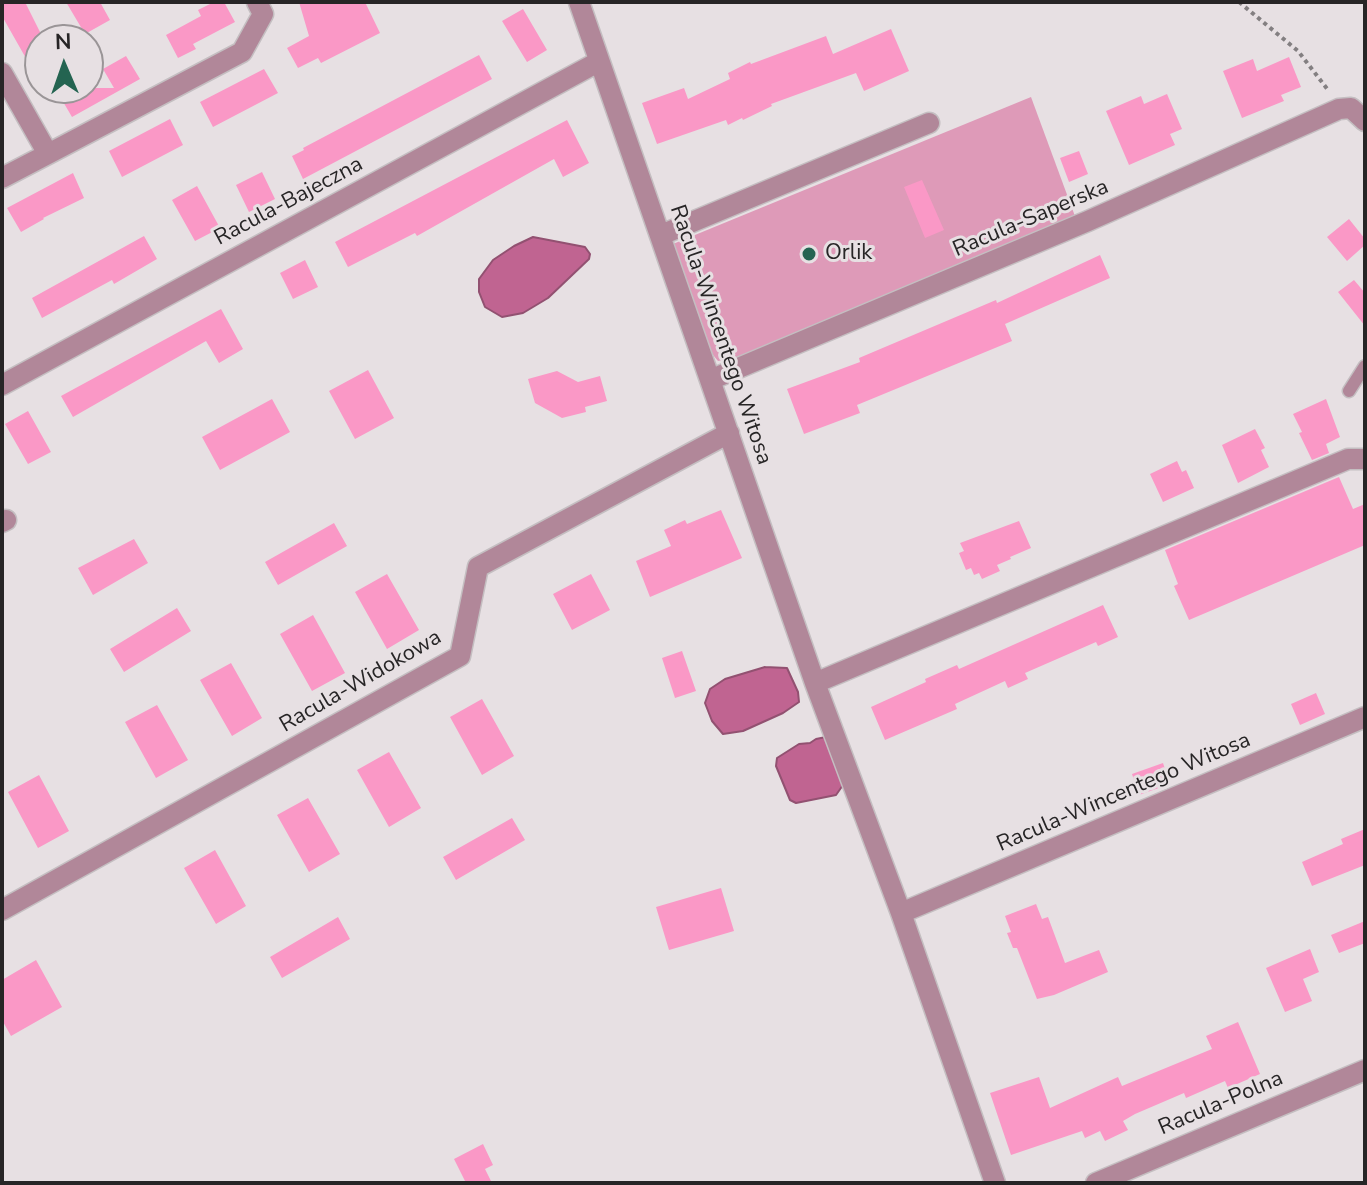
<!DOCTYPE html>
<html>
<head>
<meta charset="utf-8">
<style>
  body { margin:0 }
  #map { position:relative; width:1367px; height:1185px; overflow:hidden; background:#e7e0e3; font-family:"Nunito Sans",sans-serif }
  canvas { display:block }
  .frame { position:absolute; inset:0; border:4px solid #272526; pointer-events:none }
  .north { position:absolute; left:24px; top:24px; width:80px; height:80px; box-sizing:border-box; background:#e7e0e3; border:2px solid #9a9597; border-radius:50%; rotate:358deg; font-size:22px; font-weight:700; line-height:32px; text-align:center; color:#272526 }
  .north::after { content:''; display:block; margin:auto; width:28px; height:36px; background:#246451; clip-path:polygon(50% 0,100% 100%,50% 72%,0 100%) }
</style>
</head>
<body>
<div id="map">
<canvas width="1367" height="1185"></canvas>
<div class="frame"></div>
<div class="north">N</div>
</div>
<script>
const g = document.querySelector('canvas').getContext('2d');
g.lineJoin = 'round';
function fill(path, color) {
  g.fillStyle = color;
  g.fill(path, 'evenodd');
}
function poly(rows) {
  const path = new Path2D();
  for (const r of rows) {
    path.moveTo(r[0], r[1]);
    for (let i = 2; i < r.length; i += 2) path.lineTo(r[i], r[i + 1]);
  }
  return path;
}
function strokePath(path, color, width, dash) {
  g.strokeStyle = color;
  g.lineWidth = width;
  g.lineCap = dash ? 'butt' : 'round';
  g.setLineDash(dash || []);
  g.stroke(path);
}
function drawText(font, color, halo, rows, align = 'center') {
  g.font = font + ' "Nunito Sans",sans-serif';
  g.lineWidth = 6;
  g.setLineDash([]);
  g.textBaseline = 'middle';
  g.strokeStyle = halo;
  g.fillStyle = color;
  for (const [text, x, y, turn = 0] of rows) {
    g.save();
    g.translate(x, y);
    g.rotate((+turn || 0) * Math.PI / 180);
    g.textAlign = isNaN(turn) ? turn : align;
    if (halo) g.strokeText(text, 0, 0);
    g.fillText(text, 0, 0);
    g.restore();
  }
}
fill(poly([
  [1031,97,1076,219,752,355,718,361,708,349,673,244]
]), '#de9ab8');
const water = poly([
  [533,237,585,247,590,254,589,259,548,298,523,313,502,317,485,307,479,292,479,279,493,260,514,246,533,237],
  [765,667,787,668,798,692,799,702,783,713,743,731,723,734,712,721,705,703,710,689,725,679,765,667],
  [826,737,843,785,836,795,796,803,790,800,776,766,777,758,799,744,810,743,816,739,826,737]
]);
fill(water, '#c06491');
strokePath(water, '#925171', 2);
fill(poly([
  [2,2,25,2,40,32,40,83,2,16],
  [66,2,100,2,110,20,85,34],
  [214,2,224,2,235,22,193,44,196,49,178,58,166,35,201,16,198,10],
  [299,2,365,2,380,33,321,63,318,58,298,68,287,48,309,36],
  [523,9,547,50,527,62,502,21],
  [891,29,909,71,864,91,856,73,771,104,772,106,743,120,742,118,728,125,726,120,657,144,642,103,684,88,688,99,730,79,728,73,750,62,751,64,826,36,833,54],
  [479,55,492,79,303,179,292,156,304,150,303,148],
  [126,56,140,79,72,117,55,88,114,88,103,69],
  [1289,57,1301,87,1281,95,1284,101,1242,118,1223,71,1253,59,1257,71],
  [264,69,278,93,213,127,200,102],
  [1167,94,1182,129,1170,134,1175,145,1129,165,1106,111,1141,96,1144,104],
  [170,119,183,145,122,177,109,151],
  [567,120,589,163,563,177,554,159,417,236,415,233,348,267,335,242],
  [1079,151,1088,174,1069,182,1060,158],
  [262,172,275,199,249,212,236,185],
  [73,173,84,198,43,218,44,219,21,232,7,208],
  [922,180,944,230,925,238,904,187],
  [197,186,220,228,195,241,172,200],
  [1349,219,1365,239,1365,245,1347,261,1327,237],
  [144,236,157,259,114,284,112,280,42,318,32,298],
  [1100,255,1110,278,1005,324,1012,341,857,405,860,413,804,434,787,389,860,362,859,358,996,300,997,303],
  [305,260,318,287,293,299,280,273],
  [1354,280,1365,293,1365,326,1338,292],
  [221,309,243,349,219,363,206,341,73,417,61,396],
  [368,370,394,418,355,439,329,391],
  [557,371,578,382,600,376,607,401,585,407,586,412,562,418,535,403,528,379],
  [272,399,290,432,220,470,202,437],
  [1326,399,1340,437,1326,444,1329,453,1312,460,1299,433,1302,432,1293,414],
  [28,411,51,452,28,464,5,424],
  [1255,429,1265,448,1261,450,1269,467,1238,483,1222,445],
  [1177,461,1182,472,1186,470,1194,488,1163,502,1150,474],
  [1339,477,1353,509,1365,504,1365,545,1189,620,1174,586,1178,584,1165,550],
  [721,510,742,558,650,597,636,561,671,546,664,530,685,520,687,524],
  [1019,521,1031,548,1010,557,1011,559,997,565,1000,571,982,579,979,573,974,575,971,568,966,570,959,553,964,551,960,543],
  [334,523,347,546,278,585,265,562],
  [134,539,148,563,93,595,78,568],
  [387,574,419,630,387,649,355,592],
  [591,574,610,610,572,630,553,594],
  [1103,605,1118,637,1098,646,1096,642,1025,673,1028,679,1008,688,1005,681,955,704,957,709,885,740,871,707,926,682,925,679,957,665,959,669],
  [177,608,191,631,124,672,110,649],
  [313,615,345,673,312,691,280,634],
  [682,651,696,691,675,698,662,658],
  [231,663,262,718,232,736,200,680],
  [1316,693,1325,714,1300,725,1291,704],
  [482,699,514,756,482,775,450,717],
  [157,705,188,760,156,778,125,722],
  [389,752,421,808,389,827,357,770],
  [1163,763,1170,784,1139,795,1132,774],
  [39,775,69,831,38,848,8,792],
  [308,798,340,854,309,872,277,815],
  [512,818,525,840,456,880,443,857],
  [1365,829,1365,865,1312,886,1302,862,1343,844,1341,839],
  [215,850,246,906,216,924,184,868],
  [721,888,734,931,669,950,656,907],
  [1036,904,1042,919,1048,917,1065,963,1099,950,1108,972,1054,995,1037,999,1017,948,1013,948,1007,933,1011,932,1005,916],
  [338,917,350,939,282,978,270,957],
  [1365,921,1365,943,1339,953,1331,935],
  [1310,949,1319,972,1303,979,1312,1001,1285,1012,1266,968],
  [36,960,62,1007,11,1036,2,1020,2,980],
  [1238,1022,1260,1074,1228,1088,1225,1081,1186,1098,1184,1093,1135,1114,1123,1121,1128,1130,1105,1141,1100,1131,1085,1138,1082,1131,1011,1155,990,1093,1039,1077,1050,1108,1118,1077,1122,1086,1212,1049,1206,1036],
  [483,1144,493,1165,485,1169,492,1183,466,1183,454,1159]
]), '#fa98c6');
const lane = poly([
  [1349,391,1365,366]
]);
const street = poly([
  [579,2,815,683,901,913,995,1183],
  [2,73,48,154,242,52,263,14,257,2],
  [2,178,48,154],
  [661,235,929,123],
  [710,380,1088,221,1339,109,1351,108,1365,121],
  [2,385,598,62],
  [2,522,6,520],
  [815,683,1348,459,1365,459],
  [2,910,460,656,478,567,729,433],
  [901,913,1365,717],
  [1096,1183,1365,1070]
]);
strokePath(lane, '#c4bec1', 15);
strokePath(street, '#c4bec1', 23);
strokePath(poly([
  [1239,2,1298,51,1328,90]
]), '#837f81', 4, [4, 4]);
strokePath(lane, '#b18799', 12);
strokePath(street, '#b18799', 20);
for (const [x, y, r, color] of [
  [809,254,8,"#246451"]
]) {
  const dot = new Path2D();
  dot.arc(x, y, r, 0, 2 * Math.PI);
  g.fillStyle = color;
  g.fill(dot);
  strokePath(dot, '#e7e0e3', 3);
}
drawText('22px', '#272526', '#e7e0e3', [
  ["Racula-Bajeczna",289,202,-28],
  ["Racula-Saperska",1031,219,-23],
  ["Racula-Wincentego Witosa",720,335,71],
  ["Racula-Widokowa",361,682,-30],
  ["Racula-Wincentego Witosa",1124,793,-23],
  ["Racula-Polna",1221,1104,-23]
]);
drawText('22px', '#272526', '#e7e0e3', [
  ["Orlik",825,254]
], 'left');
</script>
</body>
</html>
